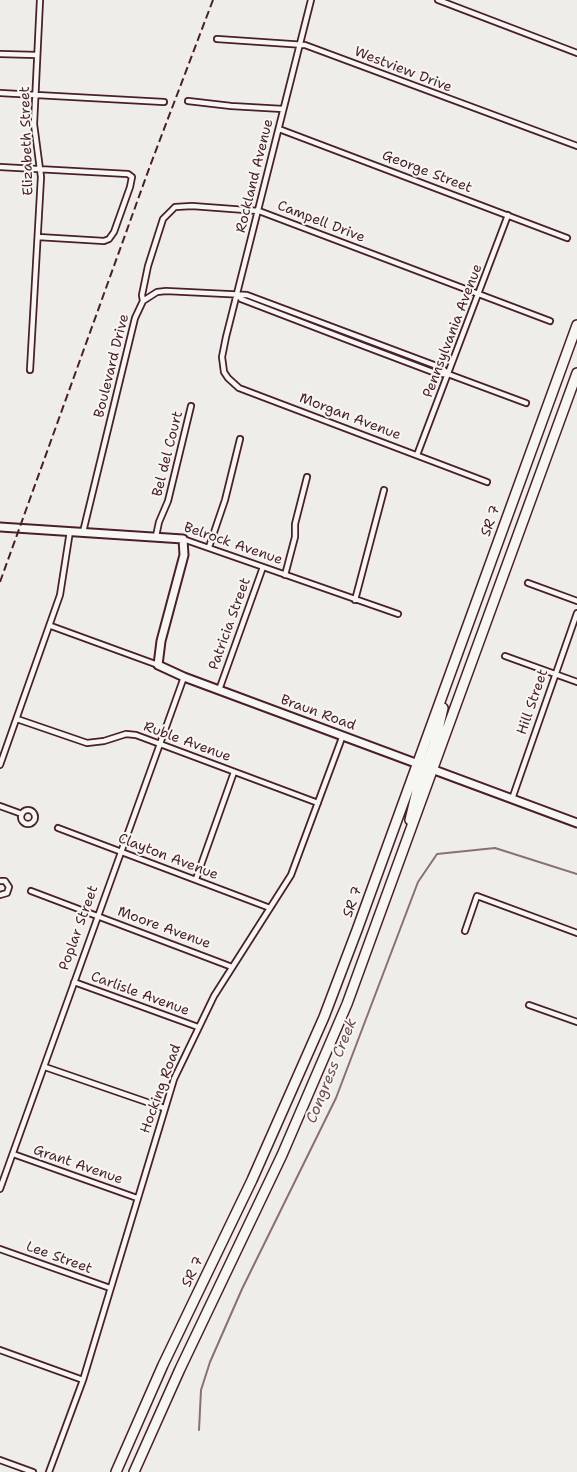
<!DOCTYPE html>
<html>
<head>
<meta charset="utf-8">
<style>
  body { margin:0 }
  canvas { display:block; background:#efedea }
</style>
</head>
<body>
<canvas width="577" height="1472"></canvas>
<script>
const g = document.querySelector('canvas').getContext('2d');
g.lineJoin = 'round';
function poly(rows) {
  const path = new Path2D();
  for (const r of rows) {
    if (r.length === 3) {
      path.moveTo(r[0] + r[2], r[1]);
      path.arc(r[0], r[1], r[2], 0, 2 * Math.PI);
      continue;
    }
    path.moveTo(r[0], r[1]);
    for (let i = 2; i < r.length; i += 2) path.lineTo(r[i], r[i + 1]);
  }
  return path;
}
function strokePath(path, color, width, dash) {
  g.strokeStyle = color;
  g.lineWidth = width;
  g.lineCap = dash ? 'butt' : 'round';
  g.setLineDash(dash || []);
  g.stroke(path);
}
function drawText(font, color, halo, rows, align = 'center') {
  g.font = font + ' "Shantell Sans",sans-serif';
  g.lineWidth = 4;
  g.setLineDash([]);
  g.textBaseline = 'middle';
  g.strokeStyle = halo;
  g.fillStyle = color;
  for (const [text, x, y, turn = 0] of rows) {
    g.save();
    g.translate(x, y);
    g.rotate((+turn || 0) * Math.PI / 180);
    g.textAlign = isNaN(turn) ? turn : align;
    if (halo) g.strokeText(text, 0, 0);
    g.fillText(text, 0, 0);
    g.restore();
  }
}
strokePath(poly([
  [199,1430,201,1390,210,1362,242,1289,336,1098,418,882,437,854,495,848,577,874]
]), '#8a6f74', 2);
const street = poly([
  [311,0,226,337,222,357,224,372,228,378,239,388,487,482],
  [438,0,577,53],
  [217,39,305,45,577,146],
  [0,54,37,55],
  [0,93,164,102],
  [188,101,231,106,283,109],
  [279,129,567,238],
  [0,167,128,174,132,177,130,187,114,232,109,239,104,241,38,237],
  [238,295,241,299,348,340,438,374,448,374],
  [143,301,142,295,148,266,163,219,175,207,192,206,259,211,550,321],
  [30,370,41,177,34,124,40,0],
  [417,455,508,215],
  [83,532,135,318,143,301,157,292,166,291,247,295,442,368,448,374,526,403],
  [156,536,159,522,168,501,191,406],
  [183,539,398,614],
  [209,547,225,500,240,439],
  [285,575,295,537,295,524,307,477],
  [528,583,577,601],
  [355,600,384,490],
  [51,626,158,665],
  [505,656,577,682],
  [219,690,263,567],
  [17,719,87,743,104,741,126,734,136,735,318,803],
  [0,765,60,595,70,531],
  [512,799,577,613],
  [0,806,22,814],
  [28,817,7],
  [58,828,270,908],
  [196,879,234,772],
  [0,881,5,881,9,887,7,893,0,895],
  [31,891,232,967],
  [465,931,477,896,577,933],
  [74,982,198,1027],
  [529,1005,577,1022],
  [45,1067,164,1108],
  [13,1154,137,1198],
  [0,1189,184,677],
  [0,1249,110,1288],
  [0,1350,83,1380],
  [0,1460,33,1472],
  [49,1472,83,1380,174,1079,214,996,291,875,343,735]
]);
const secondary = poly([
  [0,527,183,539,184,555,161,641,158,665,184,677,577,823]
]);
const highway = poly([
  [410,820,417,791,435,742,443,708],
  [116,1472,163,1365,252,1180,324,1017,357,930,577,325],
  [134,1472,180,1369,282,1155,347,1004,577,373]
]);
strokePath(street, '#4a1f2b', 8);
strokePath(secondary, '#4a1f2b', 11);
strokePath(highway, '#4a1f2b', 12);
strokePath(street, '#f6f6f2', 4.5);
strokePath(secondary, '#f6f6f2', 7);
strokePath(highway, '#f6f6f2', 9);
strokePath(poly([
  [0,582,150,166,213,0]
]), '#4a1f2b', 2, [8, 4]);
drawText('14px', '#4a1f2b', '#f6f6f2', [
  ["Westview Drive",403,70,21],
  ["Elizabeth Street",27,141,-92],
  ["George Street",427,172,21],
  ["Rockland Avenue",255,176,-76],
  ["Campell Drive",321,222,21],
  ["Pennsylvania Avenue",453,331,-69],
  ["Boulevard Drive",112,366,-76],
  ["Morgan Avenue",350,417,21],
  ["Bel del Court",168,454,-76],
  ["SR 7",491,521,-70],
  ["Belrock Avenue",233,544,19],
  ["Patricia Street",230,624,-70],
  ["Hill Street",533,702,-71],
  ["Braun Road",318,713,20],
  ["Ruble Avenue",187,742,20],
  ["Clayton Avenue",168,857,21],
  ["SR 7",353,902,-70],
  ["Poplar Street",79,928,-70],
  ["Moore Avenue",164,928,20],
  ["Carlisle Avenue",140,994,20],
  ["Hocking Road",161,1089,-70],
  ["Grant Avenue",78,1165,19],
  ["Lee Street",59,1258,20],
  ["SR 7",193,1272,-64]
]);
drawText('italic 15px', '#6f4e56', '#f6f6f2', [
  ["Congress Creek",332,1071,-68]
]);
</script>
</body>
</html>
